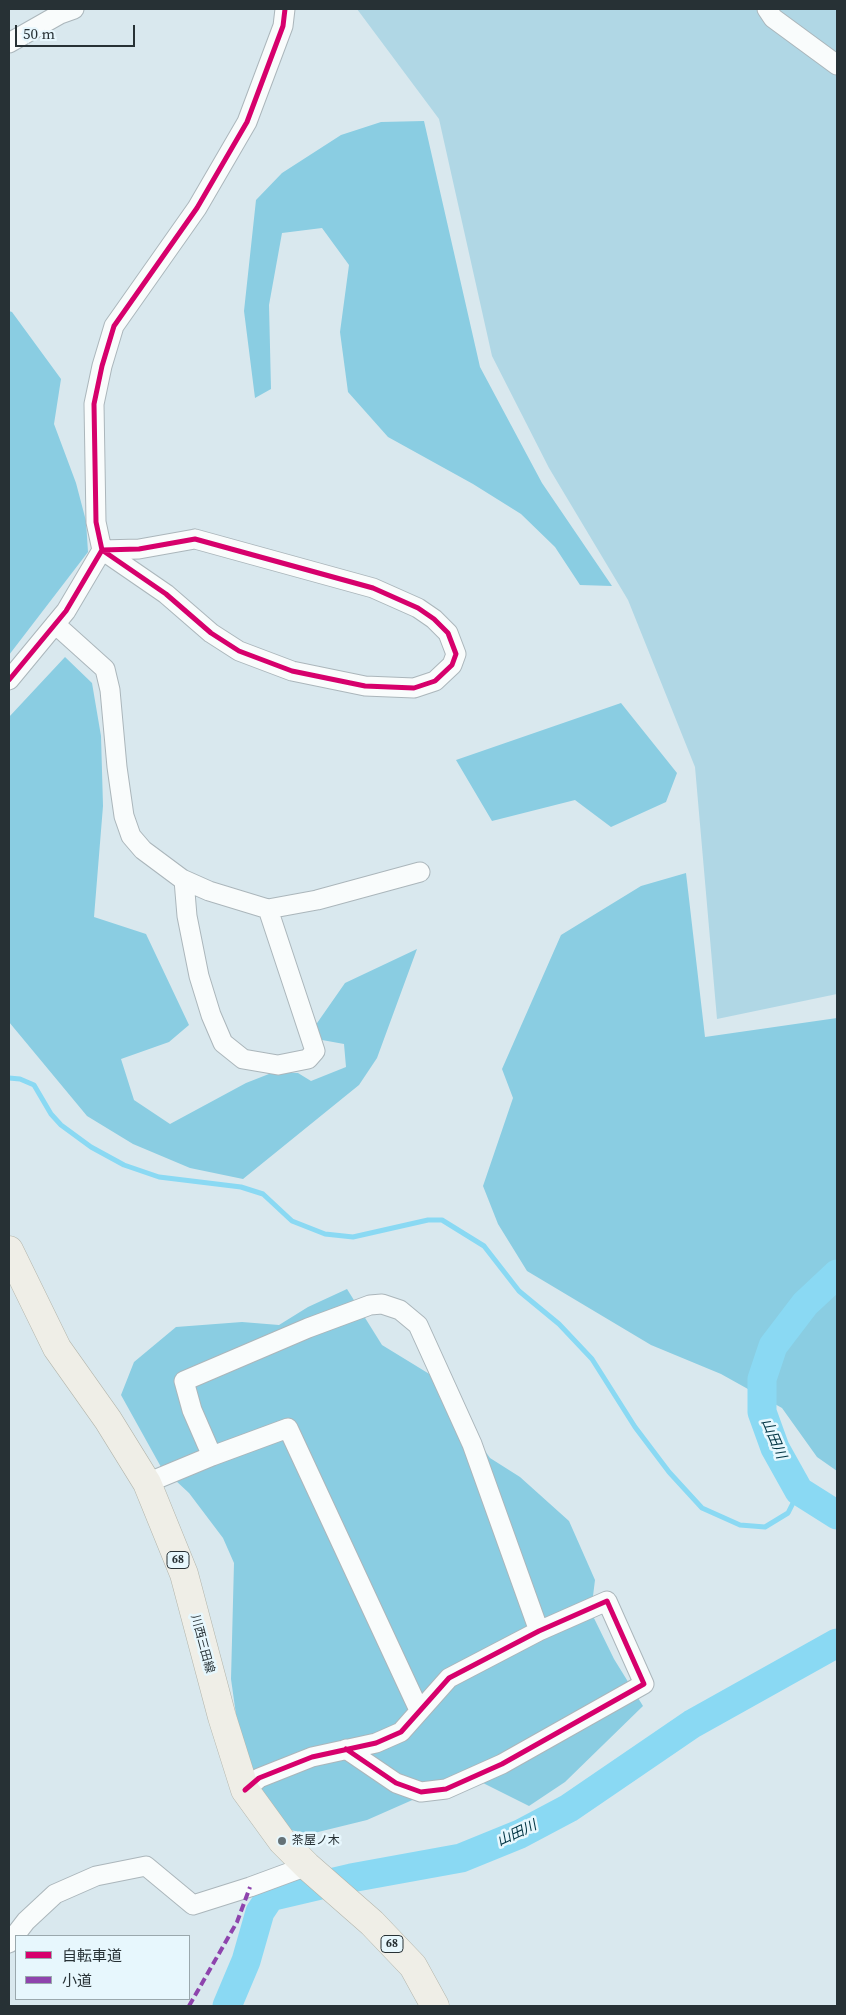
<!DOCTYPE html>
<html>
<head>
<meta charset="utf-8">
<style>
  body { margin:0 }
  #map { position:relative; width:846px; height:2015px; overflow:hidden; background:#d9e8ee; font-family:"Source Serif 4","Noto Sans JP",serif }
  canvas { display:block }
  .frame { position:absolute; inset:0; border:10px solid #273135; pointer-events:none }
  .legend { position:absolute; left:15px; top:1935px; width:175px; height:65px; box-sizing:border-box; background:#e7f7fd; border:1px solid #9aa8ad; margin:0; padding:6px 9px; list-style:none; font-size:15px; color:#273135 }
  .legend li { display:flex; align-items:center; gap:10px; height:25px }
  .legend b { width:25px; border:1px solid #9aa8ad }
  .scale { position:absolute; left:15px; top:25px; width:120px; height:22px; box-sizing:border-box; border:2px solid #273135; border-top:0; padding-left:6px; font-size:15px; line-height:18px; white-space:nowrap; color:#273135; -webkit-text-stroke:4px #e7f7fd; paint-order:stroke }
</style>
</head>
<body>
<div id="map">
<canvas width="846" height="2015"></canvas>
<div class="frame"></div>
<ul class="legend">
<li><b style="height:6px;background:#d6006c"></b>自転車道</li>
<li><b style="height:6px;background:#8e44ad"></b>小道</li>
</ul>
<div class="scale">50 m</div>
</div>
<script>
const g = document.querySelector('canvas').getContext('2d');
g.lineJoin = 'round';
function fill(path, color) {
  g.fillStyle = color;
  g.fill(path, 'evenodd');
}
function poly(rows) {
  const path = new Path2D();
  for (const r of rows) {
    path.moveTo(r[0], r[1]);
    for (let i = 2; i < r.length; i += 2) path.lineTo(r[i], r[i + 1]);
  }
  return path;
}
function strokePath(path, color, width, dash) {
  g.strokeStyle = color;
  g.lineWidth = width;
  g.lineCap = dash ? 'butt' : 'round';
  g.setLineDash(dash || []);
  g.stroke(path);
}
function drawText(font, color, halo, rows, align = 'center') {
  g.font = font + ' "Source Serif 4","Noto Sans JP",serif';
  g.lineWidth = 5;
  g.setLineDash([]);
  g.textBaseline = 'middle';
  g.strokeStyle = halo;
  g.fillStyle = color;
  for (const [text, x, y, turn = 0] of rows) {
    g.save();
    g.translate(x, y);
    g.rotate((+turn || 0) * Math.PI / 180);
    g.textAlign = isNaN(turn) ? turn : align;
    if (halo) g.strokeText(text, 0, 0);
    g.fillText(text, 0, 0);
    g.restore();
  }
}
fill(poly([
  [357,9,837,9,837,994,717,1019,695,767,628,600,549,468,492,356,439,119]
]), '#b0d7e5');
fill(poly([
  [424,121,480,367,542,483,612,586,580,585,555,547,521,514,473,484,388,437,348,392,340,332,349,265,322,228,282,233,269,305,271,389,255,398,244,311,256,200,282,173,341,135,381,122],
  [9,311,12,312,61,379,54,424,76,483,86,521,88,552,9,655],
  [65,657,92,683,101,736,103,806,94,917,146,934,189,1025,169,1042,121,1059,134,1100,170,1124,246,1083,274,1072,298,1073,311,1081,346,1067,344,1044,322,1040,315,1026,345,983,417,949,377,1058,359,1085,243,1179,190,1168,133,1144,87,1116,9,1022,9,717],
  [621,703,677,773,666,802,611,827,575,800,492,821,456,760],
  [686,873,705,1037,837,1018,837,1471,817,1457,782,1408,721,1374,651,1345,527,1271,498,1224,483,1186,513,1098,502,1069,561,935,641,886],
  [347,1289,382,1345,431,1375,490,1458,520,1477,569,1521,595,1580,591,1612,614,1659,643,1706,565,1782,529,1806,477,1780,426,1794,367,1820,310,1834,281,1828,244,1771,231,1679,234,1563,223,1538,189,1493,161,1467,121,1395,134,1362,176,1327,242,1322,279,1325,308,1307]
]), '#8acde2');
strokePath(poly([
  [9,1078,20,1079,34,1085,51,1114,61,1125,91,1147,124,1165,159,1177,241,1187,263,1194,292,1221,325,1234,353,1237,428,1220,442,1220,484,1246,519,1291,559,1324,592,1359,635,1427,669,1472,702,1508,740,1525,765,1527,788,1513,799,1491]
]), '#8ad9f3', 5);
strokePath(poly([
  [837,1274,805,1304,773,1346,762,1379,762,1412,775,1448,799,1491,837,1515],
  [227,2006,246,1961,260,1912,270,1897,351,1878,461,1858,520,1834,569,1808,692,1724,837,1643]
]), '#8ad9f3', 29);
const minor = poly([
  [767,9,773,18,837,65],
  [9,43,60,14,74,9],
  [195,539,373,588,418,608,434,619,448,633,456,654,452,665,435,681,414,688,365,686,292,671,239,651,211,633,166,594,102,550,139,549,195,539],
  [55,624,105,669,110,690,117,767,124,816,131,836,143,850,182,879,209,891,268,909,317,900,420,872],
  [9,680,66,611,102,550,96,522,94,404,102,366,114,326,197,208,247,122,283,26,285,9],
  [184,880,187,916,199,976,211,1015,223,1043,243,1059,278,1065,308,1059,315,1051,268,909],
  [212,1456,192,1410,184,1381,308,1328,370,1305,382,1304,400,1310,418,1325,472,1444,539,1631],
  [147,1483,212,1456,288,1428,419,1710],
  [245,1790,259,1778,312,1757,376,1743,401,1732,449,1678,539,1631,607,1601,644,1684,502,1764,446,1789,421,1792,396,1783,346,1749],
  [9,1943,26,1921,55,1894,96,1876,146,1866,193,1905,250,1887,307,1866]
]);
const primary = poly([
  [9,1250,57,1348,108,1420,147,1483,184,1574,222,1717,245,1790,282,1841,307,1866,372,1923,413,1966,435,2006]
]);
strokePath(minor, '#abb6bb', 21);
strokePath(primary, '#b3b5ab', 29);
strokePath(minor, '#f9fcfc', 19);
strokePath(primary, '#efeee7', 28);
strokePath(poly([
  [189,2006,237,1922,250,1887]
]), '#8e44ad', 4, [8, 4]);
strokePath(poly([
  [195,539,373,588,418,608,434,619,448,633,456,654,452,665,435,681,414,688,365,686,292,671,239,651,211,633,166,594,102,550,139,549,195,539],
  [9,680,66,611,102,550,96,522,94,404,102,366,114,326,197,208,247,122,283,26,285,9],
  [245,1790,259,1778,312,1757,376,1743,401,1732,449,1678,539,1631,607,1601,644,1684,502,1764,446,1789,421,1792,396,1783,346,1749]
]), '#d6006c', 5);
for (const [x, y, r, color] of [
  [282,1841,5,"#657176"]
]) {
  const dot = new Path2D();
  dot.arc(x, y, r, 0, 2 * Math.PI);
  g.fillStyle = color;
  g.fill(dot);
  strokePath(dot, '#e7f7fd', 2);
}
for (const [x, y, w] of [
  [178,1560,22],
  [392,1944,22]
]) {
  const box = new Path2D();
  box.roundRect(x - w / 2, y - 8.5, w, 17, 4);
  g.fillStyle = '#e7f7fd';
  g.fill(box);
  strokePath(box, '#273135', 1);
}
drawText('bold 11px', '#273135', null, [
  ["68",178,1560],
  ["68",392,1944]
]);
drawText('12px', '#273135', '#e7f7fd', [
  ["川西三田線",202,1644,75]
]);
drawText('12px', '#273135', '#e7f7fd', [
  ["茶屋ノ木",292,1841]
], 'left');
drawText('italic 14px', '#013443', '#e7f7fd', [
  ["山田川",773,1439,67],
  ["山田川",517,1834,-25]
]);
</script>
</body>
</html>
